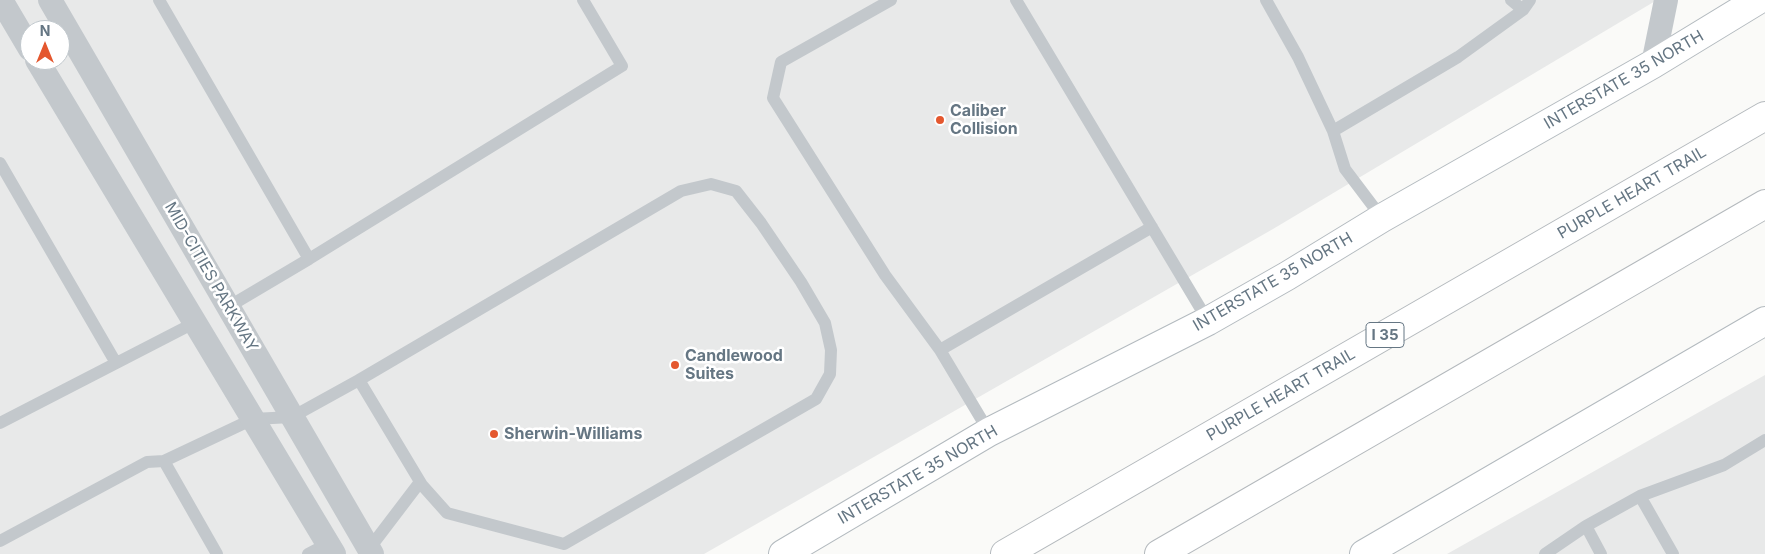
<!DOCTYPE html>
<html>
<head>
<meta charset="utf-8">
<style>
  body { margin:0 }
  #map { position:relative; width:1765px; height:554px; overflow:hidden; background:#fafaf8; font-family:Inter,sans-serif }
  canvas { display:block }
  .north { position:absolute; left:20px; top:20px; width:50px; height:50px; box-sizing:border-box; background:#fff; border:1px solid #c1c8cd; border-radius:50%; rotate:0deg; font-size:14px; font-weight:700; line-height:20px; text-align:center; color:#657683 }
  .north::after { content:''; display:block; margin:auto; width:18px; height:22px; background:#e4572e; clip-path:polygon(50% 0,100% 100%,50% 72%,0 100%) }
</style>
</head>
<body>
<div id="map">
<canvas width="1765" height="554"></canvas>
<div class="north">N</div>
</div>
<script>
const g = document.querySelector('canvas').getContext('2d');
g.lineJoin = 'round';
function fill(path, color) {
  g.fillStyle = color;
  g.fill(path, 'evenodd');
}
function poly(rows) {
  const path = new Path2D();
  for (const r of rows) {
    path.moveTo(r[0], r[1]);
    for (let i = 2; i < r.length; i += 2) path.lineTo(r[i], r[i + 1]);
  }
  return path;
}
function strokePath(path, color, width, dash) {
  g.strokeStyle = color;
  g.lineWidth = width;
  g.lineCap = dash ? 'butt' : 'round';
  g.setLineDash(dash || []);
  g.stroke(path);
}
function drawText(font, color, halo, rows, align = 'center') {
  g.font = font + ' Inter,sans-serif';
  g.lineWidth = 5;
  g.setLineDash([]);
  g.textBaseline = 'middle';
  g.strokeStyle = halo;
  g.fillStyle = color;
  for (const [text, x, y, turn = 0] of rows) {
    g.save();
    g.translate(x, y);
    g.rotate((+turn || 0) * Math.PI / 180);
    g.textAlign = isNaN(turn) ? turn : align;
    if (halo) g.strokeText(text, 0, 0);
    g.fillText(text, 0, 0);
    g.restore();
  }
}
fill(poly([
  [0,0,1657,0,1273,229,704,554,0,554],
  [30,30,60,30,60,60,30,60],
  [1765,375,1765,554,1447,554]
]), '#e8e9e9');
const secondary = poly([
  [783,554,989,432,1208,321,1287,276,1382,218,1653,64,1758,0],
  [1364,554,1765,321]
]);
const motorway = poly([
  [1005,554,1765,116],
  [1159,554,1765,204]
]);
strokePath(secondary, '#b3babf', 30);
strokePath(motorway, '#b4b9bd', 30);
strokePath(poly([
  [159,0,309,259,228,307],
  [891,0,781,62,773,98,885,275,940,350,989,432],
  [1016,0,1208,321],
  [1266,0,1298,57,1333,131,1458,57,1523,10,1530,0],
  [1511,0,1523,10],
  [1333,131,1345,169,1382,218],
  [0,163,116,363],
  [309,259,622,66,583,0],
  [940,350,1152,227],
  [0,423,194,323],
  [164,461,217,554],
  [1640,496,1673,554],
  [1586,526,1601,554],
  [0,541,147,462,164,461,253,419,292,417,359,380,422,485,447,513,564,544,816,399,830,374,831,350,825,323,801,282,761,223,736,191,711,184,681,191,359,380],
  [369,549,420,482],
  [308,554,327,544],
  [1545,554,1586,526,1640,496,1724,465,1765,440]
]), '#c3c8cc', 12);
strokePath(poly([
  [1,0,30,49],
  [50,0,372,554],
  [37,60,334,554],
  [1653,64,1666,0]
]), '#c3c8cc', 24);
strokePath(secondary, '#fff', 28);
strokePath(motorway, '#fff', 28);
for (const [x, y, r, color] of [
  [940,120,5,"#e4572e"],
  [675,365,5,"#e4572e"],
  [494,434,5,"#e4572e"]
]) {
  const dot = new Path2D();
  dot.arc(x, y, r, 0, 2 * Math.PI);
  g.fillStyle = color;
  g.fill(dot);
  strokePath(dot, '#fff', 2);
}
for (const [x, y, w] of [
  [1385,335,38]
]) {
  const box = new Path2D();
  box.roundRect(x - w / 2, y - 12.5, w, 25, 4);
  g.fillStyle = '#fff';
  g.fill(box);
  strokePath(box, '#657683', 1);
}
drawText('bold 15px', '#657683', null, [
  ["I 35",1385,335]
]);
drawText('16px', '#657683', '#fff', [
  ["INTERSTATE 35 NORTH",1624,80,-30],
  ["PURPLE HEART TRAIL",1632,193,-30],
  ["MID-CITIES PARKWAY",211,277,60],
  ["INTERSTATE 35 NORTH",1273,282,-30],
  ["PURPLE HEART TRAIL",1281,395,-30],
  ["INTERSTATE 35 NORTH",918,475,-30]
]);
drawText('bold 16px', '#657683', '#fff', [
  ["Caliber",950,111],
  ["Collision",950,129],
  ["Candlewood",685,356],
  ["Suites",685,374],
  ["Sherwin-Williams",504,434]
], 'left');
</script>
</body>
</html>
